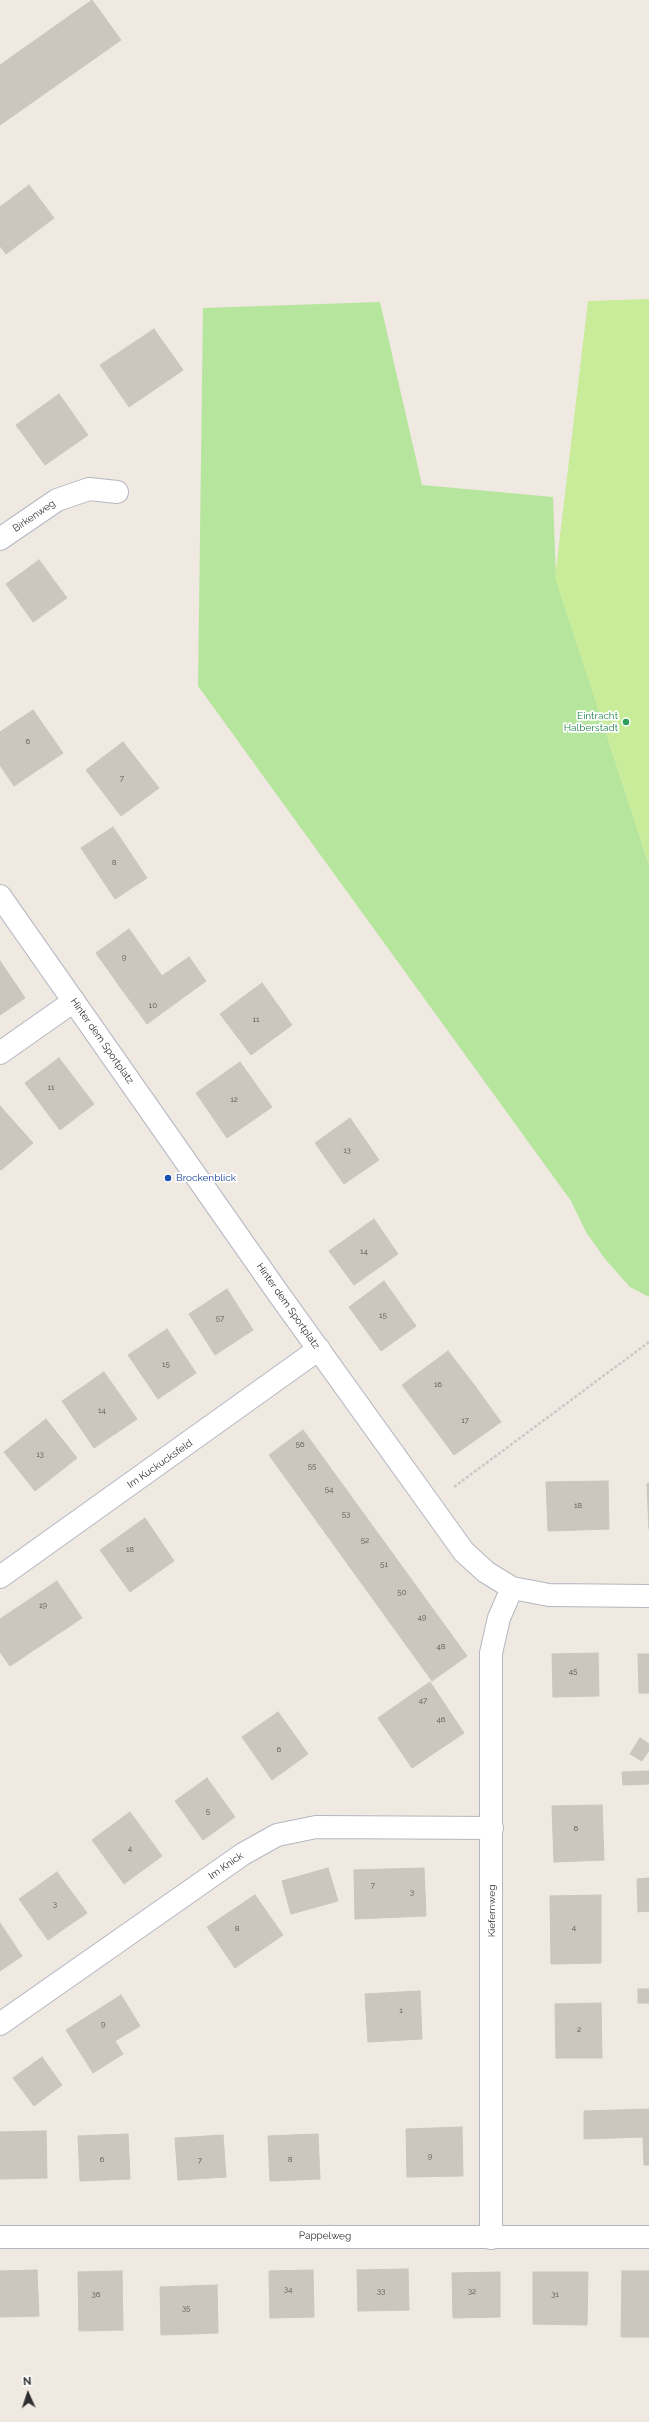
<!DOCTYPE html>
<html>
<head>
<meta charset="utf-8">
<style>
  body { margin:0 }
  #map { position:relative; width:649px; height:2422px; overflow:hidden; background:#efe9e1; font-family:Raleway,sans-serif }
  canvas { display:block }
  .north { position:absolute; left:8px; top:2374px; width:40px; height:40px; -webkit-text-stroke:3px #fff; paint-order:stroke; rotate:357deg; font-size:11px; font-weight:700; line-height:16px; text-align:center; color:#2e2e2e }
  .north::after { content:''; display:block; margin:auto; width:14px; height:18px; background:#2e2e2e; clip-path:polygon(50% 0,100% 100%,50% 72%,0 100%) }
</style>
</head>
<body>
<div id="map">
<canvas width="649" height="2422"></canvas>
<div class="north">N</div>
</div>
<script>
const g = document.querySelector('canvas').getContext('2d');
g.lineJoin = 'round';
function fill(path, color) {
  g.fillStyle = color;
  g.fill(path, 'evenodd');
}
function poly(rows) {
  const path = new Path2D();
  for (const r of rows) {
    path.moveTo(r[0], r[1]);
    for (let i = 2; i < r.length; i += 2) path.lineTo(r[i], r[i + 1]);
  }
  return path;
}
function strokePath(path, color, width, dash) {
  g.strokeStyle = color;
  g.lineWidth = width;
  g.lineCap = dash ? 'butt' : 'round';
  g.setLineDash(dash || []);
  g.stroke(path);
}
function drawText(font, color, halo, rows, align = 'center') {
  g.font = font + ' Raleway,sans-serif';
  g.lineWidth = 3.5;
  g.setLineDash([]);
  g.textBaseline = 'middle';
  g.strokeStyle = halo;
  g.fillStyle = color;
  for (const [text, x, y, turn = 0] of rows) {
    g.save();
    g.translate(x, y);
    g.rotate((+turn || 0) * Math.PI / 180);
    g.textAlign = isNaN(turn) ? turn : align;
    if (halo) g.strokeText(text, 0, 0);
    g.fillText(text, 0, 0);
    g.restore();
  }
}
fill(poly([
  [380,302,422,485,553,497,556,578,649,865,649,1297,630,1287,605,1259,586,1232,571,1201,198,686,203,308]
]), '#b6e59e');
fill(poly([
  [649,299,649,865,555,578,588,301]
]), '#c9ec9a');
const building = poly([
  [92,0,121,40,0,125,0,65,92,0],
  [29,185,54,218,6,254,0,246,0,207,29,185],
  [154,329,183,370,129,407,100,365,154,329],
  [59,394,88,435,45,465,16,425,59,394],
  [39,560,67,598,33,622,6,584,39,560],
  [33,710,63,753,14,786,0,765,0,732,33,710],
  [123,742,159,788,121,816,86,770,123,742],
  [113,827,147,878,115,899,81,848,113,827],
  [129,929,153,963,120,987,96,953,129,929],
  [189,957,206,981,147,1024,120,987,153,963,162,976,189,957],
  [0,961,25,998,0,1015,0,961],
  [262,983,292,1025,251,1055,220,1014,262,983],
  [59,1058,94,1104,60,1130,25,1083,59,1058],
  [240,1062,272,1107,227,1138,196,1093,240,1062],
  [0,1106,33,1143,1,1170,0,1169,0,1106],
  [350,1118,379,1160,344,1184,315,1143,350,1118],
  [374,1219,398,1254,354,1285,329,1251,374,1219],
  [384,1281,416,1326,381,1351,349,1307,384,1281],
  [227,1289,253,1330,215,1355,189,1314,227,1289],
  [167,1329,196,1373,158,1399,128,1355,167,1329],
  [448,1351,475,1386,428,1420,402,1385,448,1351],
  [104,1372,137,1419,94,1448,62,1401,104,1372],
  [475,1386,501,1422,454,1455,428,1420,475,1386],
  [46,1419,77,1458,35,1491,4,1452,46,1419],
  [303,1430,467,1656,432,1681,269,1455,303,1430],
  [608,1481,609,1529,548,1531,546,1482,608,1481],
  [649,1483,649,1529,647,1484,649,1483],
  [145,1518,174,1561,130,1592,100,1550,145,1518],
  [57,1581,82,1618,10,1666,0,1652,0,1619,57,1581],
  [598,1653,599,1696,553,1697,552,1654,598,1653],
  [638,1654,649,1654,649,1693,639,1693,638,1654],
  [430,1682,464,1733,412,1768,378,1718,430,1682],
  [278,1712,308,1754,272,1780,242,1737,278,1712],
  [640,1738,649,1744,649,1750,642,1761,630,1754,640,1738],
  [649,1771,649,1784,623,1785,622,1772,649,1771],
  [207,1778,235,1817,203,1840,175,1801,207,1778],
  [602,1805,604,1860,554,1862,552,1806,602,1805],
  [130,1812,162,1856,124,1884,92,1840,130,1812],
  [328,1868,338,1901,291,1914,282,1881,328,1868],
  [424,1868,426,1916,355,1919,354,1870,424,1868],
  [57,1872,87,1913,48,1940,19,1899,57,1872],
  [649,1878,649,1911,638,1912,637,1879,649,1878],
  [255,1895,283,1935,235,1968,207,1927,255,1895],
  [601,1895,601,1963,551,1964,550,1896,601,1895],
  [0,1923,22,1956,0,1971,0,1923],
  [638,1989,649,1989,649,2003,638,2003,638,1989],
  [420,1991,422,2039,368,2042,365,1994,420,1991],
  [121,1995,140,2026,115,2041,123,2054,93,2073,66,2030,121,1995],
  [601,2003,602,2058,556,2058,555,2004,601,2003],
  [42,2057,62,2085,34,2106,13,2078,42,2057],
  [649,2109,649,2165,644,2165,643,2137,584,2139,584,2111,649,2109],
  [462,2127,463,2176,407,2177,406,2129,462,2127],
  [46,2131,47,2178,0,2179,0,2132,46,2131],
  [128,2134,130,2179,80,2181,78,2136,128,2134],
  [318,2134,320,2179,270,2181,268,2136,318,2134],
  [223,2135,226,2177,178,2180,175,2138,223,2135],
  [408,2269,409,2310,358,2311,357,2270,408,2269],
  [37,2270,39,2316,0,2317,0,2271,37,2270],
  [313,2270,314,2317,270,2318,269,2271,313,2270],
  [122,2271,123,2330,79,2331,78,2272,122,2271],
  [622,2271,649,2271,649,2337,621,2337,622,2271],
  [500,2272,500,2317,453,2318,452,2273,500,2272],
  [533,2272,588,2272,587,2325,533,2324,533,2272],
  [217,2285,218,2333,161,2335,160,2287,217,2285]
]);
fill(building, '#cbc7bf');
strokePath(building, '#cbc5ba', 1);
const minor = poly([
  [0,539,57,500,89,489,117,492],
  [0,896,278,1293,464,1552,486,1572,512,1588,549,1595,649,1596],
  [0,1053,74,1001],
  [0,1577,319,1349],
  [0,2024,243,1854,277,1835,316,1827,492,1828],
  [0,2237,649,2237],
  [491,2238,491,1653,499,1618,512,1588]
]);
strokePath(minor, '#b4b7c1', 24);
strokePath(poly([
  [454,1487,649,1342]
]), '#c9c9c9', 2.5, [3, 2]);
strokePath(minor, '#fff', 22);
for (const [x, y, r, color] of [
  [626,722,4,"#2e9e5b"],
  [168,1178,4,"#1a4fb4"]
]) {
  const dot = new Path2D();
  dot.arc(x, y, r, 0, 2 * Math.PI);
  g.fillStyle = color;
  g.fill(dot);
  strokePath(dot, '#fff', 1.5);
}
drawText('8px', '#555452', null, [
  ["6",28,742],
  ["7",122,779],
  ["8",114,863],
  ["9",124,958],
  ["10",153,1006],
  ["11",256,1020],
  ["11",51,1088],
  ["12",234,1100],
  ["13",347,1151],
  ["14",364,1252],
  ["15",383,1316],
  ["57",220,1319],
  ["15",166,1365],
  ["16",438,1385],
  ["14",102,1411],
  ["17",465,1421],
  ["56",300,1445],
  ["13",40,1455],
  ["55",312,1467],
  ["54",329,1490],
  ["18",578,1506],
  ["53",346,1515],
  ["52",365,1541],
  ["18",130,1550],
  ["51",384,1565],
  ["50",402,1593],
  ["19",43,1606],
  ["49",422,1618],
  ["48",441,1647],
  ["45",573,1672],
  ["47",423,1701],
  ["46",441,1720],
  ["6",279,1750],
  ["5",208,1812],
  ["6",576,1829],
  ["4",130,1849],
  ["7",373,1886],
  ["3",412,1893],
  ["3",55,1905],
  ["4",574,1928],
  ["8",237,1929],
  ["1",401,2011],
  ["9",103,2025],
  ["2",579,2030],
  ["9",430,2157],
  ["6",102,2160],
  ["8",290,2160],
  ["7",200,2161],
  ["34",288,2290],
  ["33",381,2292],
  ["32",472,2292],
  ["36",96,2295],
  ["31",555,2295],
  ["35",186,2309]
]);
drawText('10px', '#2e2e2e', '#fff', [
  ["Birkenweg",34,516,-34],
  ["Hinter dem Sportplatz",102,1041,55],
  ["Hinter dem Sportplatz",288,1306,55],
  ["Im Kuckucksfeld",160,1464,-35],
  ["Im Knick",226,1866,-35],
  ["Kiefernweg",492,1911,-90],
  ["Pappelweg",325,2236,1]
]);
drawText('10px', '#27864d', '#fff', [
  ["Eintracht",618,716],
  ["Halberstadt",618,728]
], 'right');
drawText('10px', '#164399', '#fff', [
  ["Brockenblick",176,1178]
], 'left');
</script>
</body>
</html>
